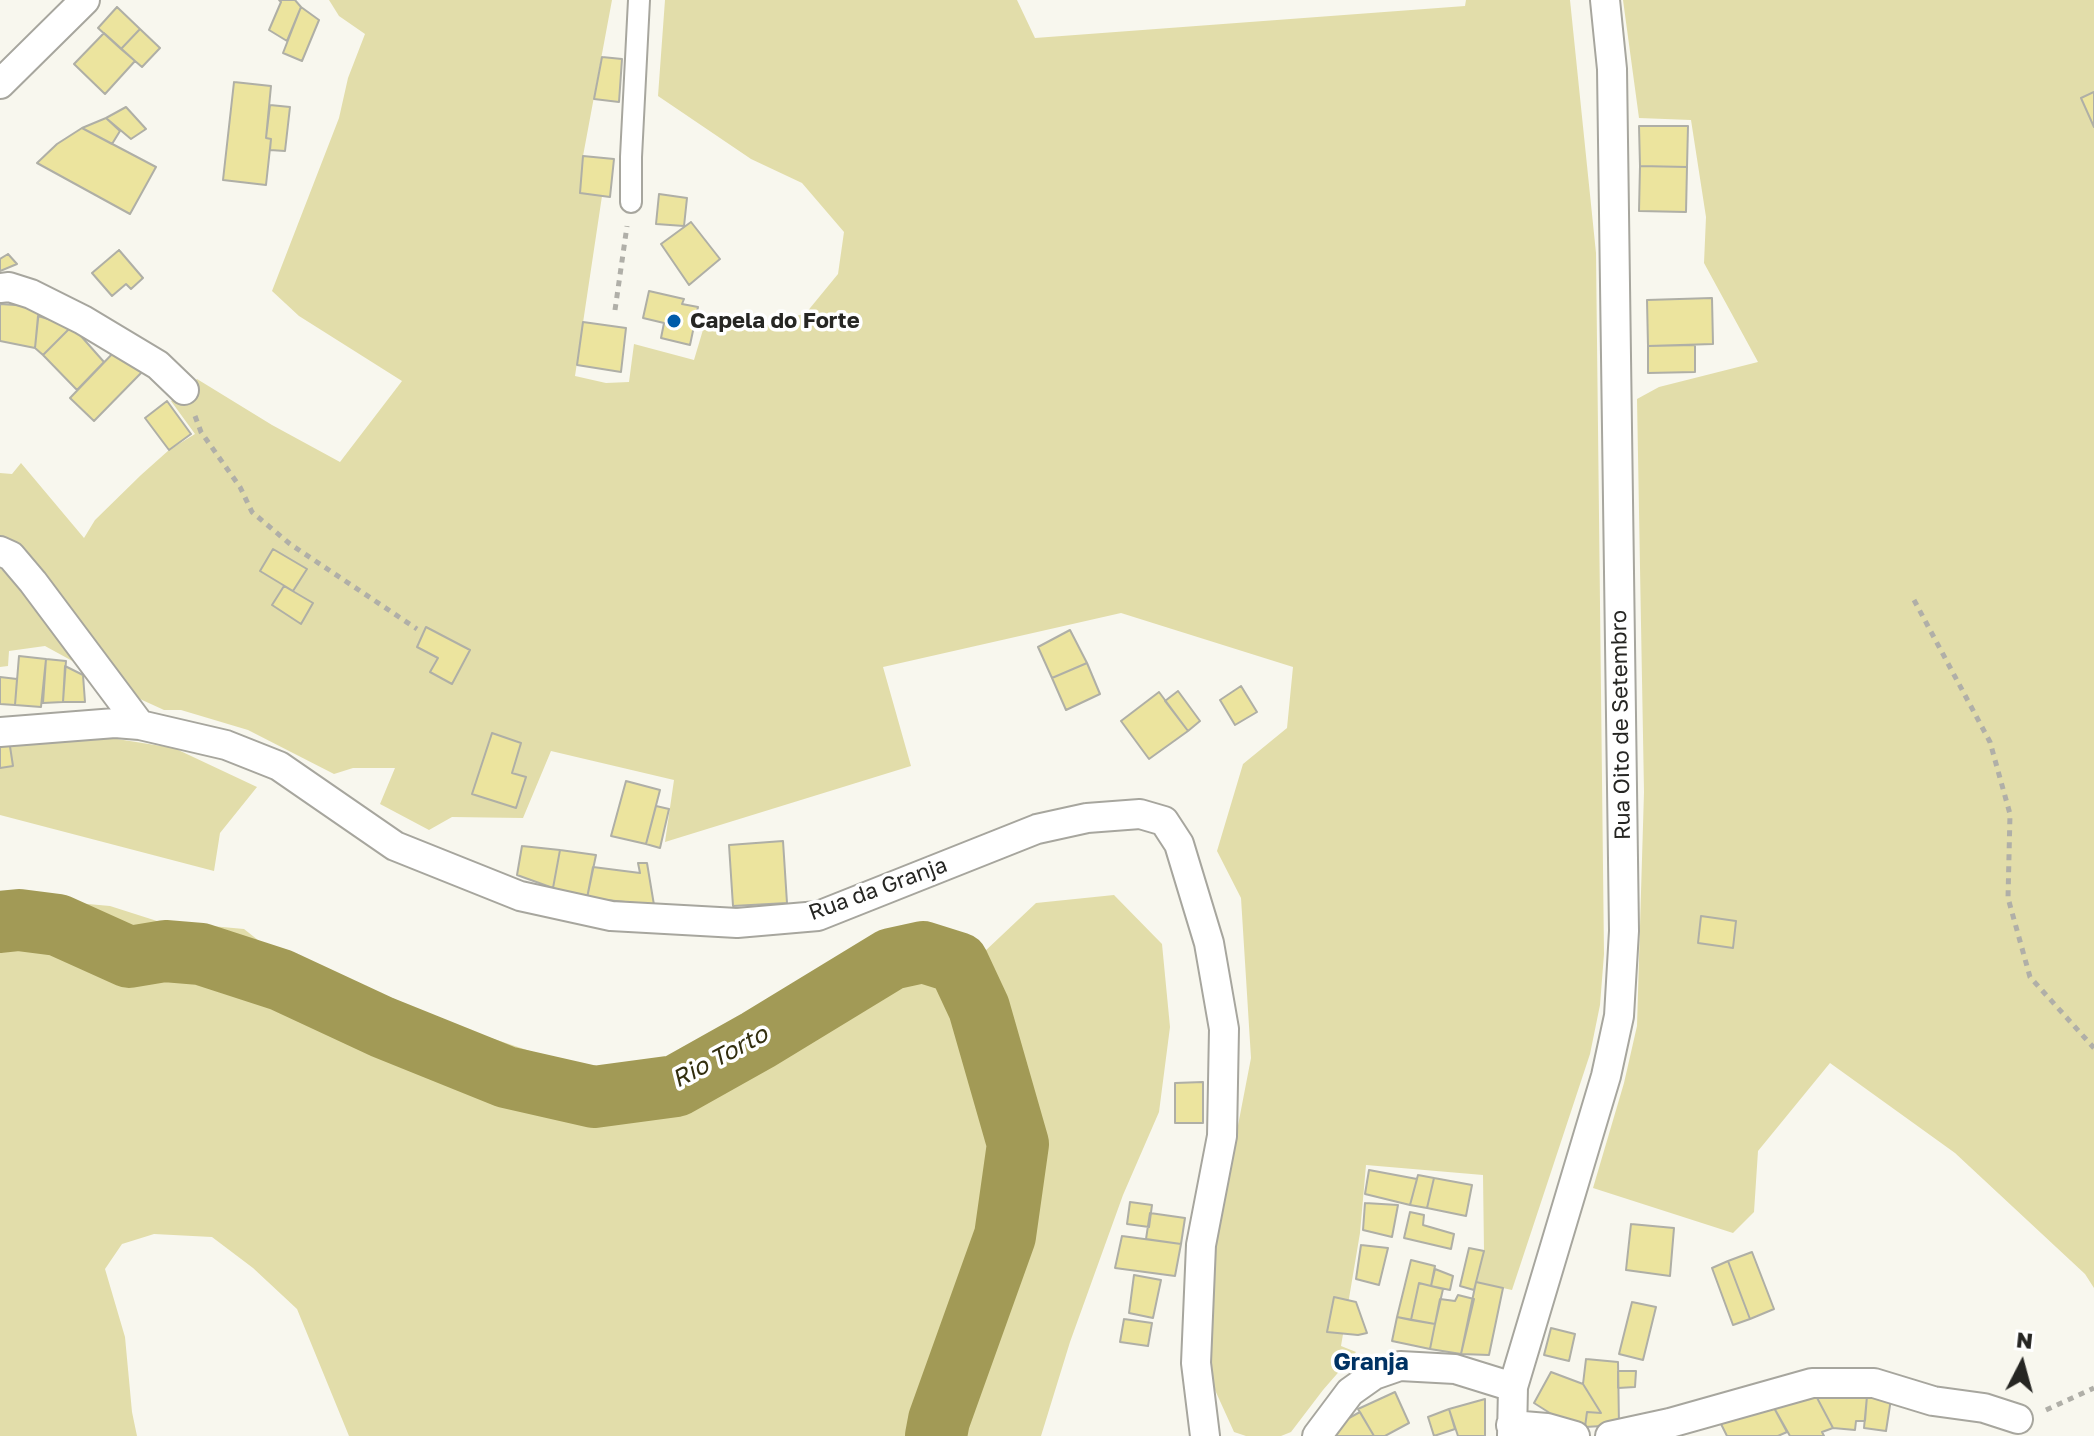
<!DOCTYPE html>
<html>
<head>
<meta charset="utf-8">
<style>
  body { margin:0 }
  #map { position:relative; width:2094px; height:1436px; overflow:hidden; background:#f8f7ee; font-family:"Golos Text",sans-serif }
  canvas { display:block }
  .north { position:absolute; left:1982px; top:1324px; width:80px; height:80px; -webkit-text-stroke:6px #fff; paint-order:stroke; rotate:6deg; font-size:22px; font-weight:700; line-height:32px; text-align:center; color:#262623 }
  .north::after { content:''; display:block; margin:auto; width:28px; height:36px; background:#262623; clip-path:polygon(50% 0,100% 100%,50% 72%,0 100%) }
</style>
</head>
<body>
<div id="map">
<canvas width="2094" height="1436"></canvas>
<div class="north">N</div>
</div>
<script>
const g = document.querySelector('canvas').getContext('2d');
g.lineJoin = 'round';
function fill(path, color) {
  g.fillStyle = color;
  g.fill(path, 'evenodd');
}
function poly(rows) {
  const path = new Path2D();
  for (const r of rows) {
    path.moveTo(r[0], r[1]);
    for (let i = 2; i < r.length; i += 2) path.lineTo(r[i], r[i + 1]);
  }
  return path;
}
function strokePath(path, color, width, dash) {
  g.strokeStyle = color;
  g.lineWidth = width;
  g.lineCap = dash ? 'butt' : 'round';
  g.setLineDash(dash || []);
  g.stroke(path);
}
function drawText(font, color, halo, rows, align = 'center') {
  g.font = font + ' "Golos Text",sans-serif';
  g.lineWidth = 7;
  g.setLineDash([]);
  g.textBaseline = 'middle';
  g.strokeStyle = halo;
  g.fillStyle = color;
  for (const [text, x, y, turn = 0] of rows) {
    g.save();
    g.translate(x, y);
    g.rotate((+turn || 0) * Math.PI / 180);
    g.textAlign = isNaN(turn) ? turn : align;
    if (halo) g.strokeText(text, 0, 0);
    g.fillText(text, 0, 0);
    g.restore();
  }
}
fill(poly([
  [329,0,612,0,583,156,580,193,602,196,575,376,606,383,629,382,634,344,694,360,708,313,749,331,806,313,838,274,844,232,802,183,751,159,658,96,665,0,1017,0,1035,38,1465,6,1466,0,1570,0,1596,253,1604,954,1600,1005,1590,1054,1512,1290,1476,1282,1484,1251,1483,1175,1366,1165,1360,1233,1341,1346,1356,1352,1323,1390,1291,1432,1281,1436,1246,1436,1234,1432,1215,1390,1207,1360,1213,1255,1251,1058,1241,898,1217,851,1243,764,1287,728,1293,667,1121,613,883,667,911,766,665,842,674,780,551,751,523,818,452,817,429,830,380,804,395,768,353,768,334,774,248,730,181,710,164,710,140,699,105,667,0,545,0,473,12,474,21,463,84,538,95,520,141,475,169,450,195,434,171,401,197,379,272,425,340,462,402,381,299,316,272,291,339,118,348,78,365,34,339,16],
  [1623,0,2094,0,2094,1288,2085,1274,1955,1153,1830,1063,1758,1151,1754,1212,1733,1233,1593,1188,1624,1083,1637,1026,1644,792,1637,399,1659,387,1758,362,1704,263,1706,217,1691,120,1639,118],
  [0,568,52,620,87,669,45,646,9,651,8,666,0,667],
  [98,736,174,748,257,787,220,833,214,871,0,815,0,744],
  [1114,895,1162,944,1170,1027,1159,1112,1123,1195,1070,1342,1041,1436,349,1436,297,1309,253,1268,212,1237,154,1234,122,1244,105,1269,125,1337,132,1412,137,1436,0,1436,0,896,110,906,157,921,244,929,287,963,338,987,587,1070,638,1077,696,1061,822,979,912,935,983,953,1036,903]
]), '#e2ddaa');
strokePath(poly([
  [0,922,19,920,58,925,129,957,165,951,201,954,281,980,382,1027,506,1077,594,1097,676,1086,758,1040,891,959,923,952,958,963,979,1008,1018,1144,1005,1236,939,1420,936,1436]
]), '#a29a56', 62);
const building = poly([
  [279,0,295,0,301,7,287,41,269,30,281,2,279,0],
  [117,7,140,29,121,49,98,28,117,7],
  [301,7,319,20,302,61,283,53,301,7],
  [140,29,160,48,142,67,121,49,140,29],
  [104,33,135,61,105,94,74,64,104,33],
  [602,57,622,59,619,102,594,99,602,57],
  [234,82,271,86,266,138,271,139,266,185,223,180,234,82],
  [2094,92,2094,127,2081,98,2094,92],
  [270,105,290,107,285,151,270,150,271,139,266,138,270,105],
  [126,107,146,129,131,139,106,118,126,107],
  [106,118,120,131,112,144,82,128,106,118],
  [1639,126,1688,126,1687,167,1640,166,1639,126],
  [82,128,156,167,130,214,37,163,57,144,82,128],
  [583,156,614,159,610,197,580,193,583,156],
  [1640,166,1687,167,1686,212,1639,211,1640,166],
  [659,194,687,198,684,226,656,224,659,194],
  [691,222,720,259,689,285,661,244,691,222],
  [119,250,143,278,131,289,126,284,112,296,92,273,119,250],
  [8,254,17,264,0,271,0,259,8,254],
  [649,291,684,299,682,304,698,307,690,345,661,338,664,323,643,318,649,291],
  [1712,298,1713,344,1648,346,1647,300,1712,298],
  [0,304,30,306,39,310,35,348,0,341,0,304],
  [38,316,72,326,43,355,35,348,38,316],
  [583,322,626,328,621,372,577,365,583,322],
  [72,326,104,362,77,390,43,355,72,326],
  [1695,345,1695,372,1648,373,1648,346,1695,345],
  [115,351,144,370,94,421,70,398,115,351],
  [167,401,191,434,169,450,145,418,167,401],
  [273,549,307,569,293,591,260,571,273,549],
  [284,586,313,603,301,624,272,605,284,586],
  [426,627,470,650,452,684,430,672,438,658,417,647,426,627],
  [1070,630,1087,663,1052,678,1038,647,1070,630],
  [19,656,46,659,41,707,15,705,19,656],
  [46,659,66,661,63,702,43,703,46,659],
  [1087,663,1100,694,1066,710,1052,678,1087,663],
  [65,666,83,675,85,702,63,702,65,666],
  [0,677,17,679,15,705,0,704,0,677],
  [1241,686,1257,712,1235,725,1220,700,1241,686],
  [1178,691,1200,721,1188,731,1165,701,1178,691],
  [1159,692,1188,731,1149,759,1121,721,1159,692],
  [492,733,521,743,512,773,526,777,516,808,472,794,492,733],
  [9,740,13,766,0,768,0,742,9,740],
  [626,781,660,790,646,844,611,836,626,781],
  [656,806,669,809,660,848,646,844,656,806],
  [783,841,787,903,733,906,729,845,783,841],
  [522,846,560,850,553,888,517,875,522,846],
  [560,850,596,855,587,898,553,888,560,850],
  [638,863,647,863,654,905,587,898,593,867,640,873,638,863],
  [1701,916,1736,921,1733,948,1698,943,1701,916],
  [1203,1082,1203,1123,1175,1123,1175,1083,1203,1082],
  [1369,1170,1417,1179,1410,1205,1365,1194,1369,1170],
  [1418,1175,1434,1178,1427,1208,1410,1205,1418,1175],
  [1434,1178,1472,1185,1466,1216,1427,1208,1434,1178],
  [1130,1202,1152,1205,1149,1227,1127,1224,1130,1202],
  [1365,1203,1398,1205,1392,1237,1363,1230,1365,1203],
  [1410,1212,1424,1215,1423,1225,1454,1234,1451,1249,1404,1238,1410,1212],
  [1150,1213,1185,1218,1181,1244,1146,1239,1150,1213],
  [1631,1224,1674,1228,1670,1276,1626,1270,1631,1224],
  [1122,1236,1181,1244,1175,1276,1115,1268,1122,1236],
  [1361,1245,1388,1248,1379,1285,1356,1279,1361,1245],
  [1469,1248,1484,1251,1474,1290,1460,1286,1469,1248],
  [1752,1252,1774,1309,1750,1319,1728,1261,1752,1252],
  [1411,1260,1435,1266,1431,1286,1419,1283,1411,1320,1397,1317,1411,1260],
  [1728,1261,1750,1319,1733,1325,1712,1268,1728,1261],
  [1435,1269,1453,1276,1450,1290,1431,1286,1435,1269],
  [1134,1275,1161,1280,1153,1318,1129,1313,1134,1275],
  [1476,1282,1503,1288,1489,1355,1461,1354,1476,1282],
  [1419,1283,1443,1289,1435,1324,1411,1320,1419,1283],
  [1458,1295,1474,1299,1461,1354,1430,1349,1440,1299,1455,1301,1458,1295],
  [1334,1297,1356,1302,1367,1333,1358,1335,1327,1332,1334,1297],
  [1632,1302,1656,1307,1643,1360,1619,1354,1632,1302],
  [1397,1317,1435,1324,1430,1349,1392,1341,1397,1317],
  [1124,1319,1152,1323,1148,1346,1120,1342,1124,1319],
  [1551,1328,1575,1334,1569,1361,1544,1355,1551,1328],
  [1586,1359,1618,1362,1619,1425,1585,1427,1587,1412,1601,1413,1583,1384,1586,1359],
  [1618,1371,1636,1371,1635,1387,1618,1388,1618,1371],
  [1551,1372,1583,1384,1601,1413,1587,1412,1585,1427,1564,1422,1534,1403,1551,1372],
  [1395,1392,1409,1423,1385,1436,1374,1436,1358,1409,1395,1392],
  [1815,1394,1833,1428,1822,1432,1824,1436,1790,1436,1773,1406,1815,1394],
  [1815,1394,1867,1396,1865,1421,1856,1421,1855,1430,1833,1428,1815,1394],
  [1867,1396,1891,1399,1886,1431,1864,1428,1867,1396],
  [1485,1399,1485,1436,1458,1436,1449,1409,1485,1399],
  [1773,1406,1787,1432,1778,1436,1727,1436,1719,1420,1773,1406],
  [1449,1409,1455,1429,1434,1436,1428,1417,1449,1409],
  [1360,1412,1374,1436,1330,1436,1327,1430,1360,1412]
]);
fill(building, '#ece49e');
strokePath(building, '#afafa6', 2);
const pedestrian = poly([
  [631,202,631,157,639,0]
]);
const minor = poly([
  [0,84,85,0],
  [0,288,9,287,31,294,83,320,158,365,184,390],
  [0,551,11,556,33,582,140,725],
  [0,732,115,723,140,725,226,745,279,766,395,846,520,896,611,916,737,923,818,916,1037,829,1087,818,1140,814,1164,821,1179,844,1209,943,1224,1029,1222,1136,1201,1245,1196,1363,1205,1436],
  [1511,1425,1547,1428,1575,1436],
  [1317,1436,1350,1392,1374,1375,1400,1366,1455,1369,1513,1387],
  [1512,1436,1513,1387,1606,1076,1619,1016,1624,931,1612,69,1605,0],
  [1610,1436,1670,1423,1812,1383,1874,1383,1933,1401,1984,1408,2018,1419]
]);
strokePath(pedestrian, '#a7a69e', 24);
strokePath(minor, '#a7a69e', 32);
strokePath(poly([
  [615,310,627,226],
  [195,416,201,432,240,487,252,512,290,544,417,629],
  [1914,600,1990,742,2010,814,2008,898,2030,977,2094,1048],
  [2046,1410,2094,1388]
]), '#b0afa8', 5, [6, 6]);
strokePath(pedestrian, '#fff', 20);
strokePath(minor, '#fff', 28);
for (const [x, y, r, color] of [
  [674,321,8,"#005ca9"]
]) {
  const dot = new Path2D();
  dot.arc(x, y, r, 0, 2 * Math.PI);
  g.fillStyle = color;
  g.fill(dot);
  strokePath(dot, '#fff', 3);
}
drawText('bold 22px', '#262623', '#fff', [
  ["Capela do Forte",690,321]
], 'left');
drawText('22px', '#262623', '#fff', [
  ["Rua Oito de Setembro",1621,725,-91],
  ["Rua da Granja",878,889,-20]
]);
drawText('italic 24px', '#322e0f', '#fff', [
  ["Rio Torto",720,1057,-28]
]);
drawText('bold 24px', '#003263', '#fff', [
  ["Granja",1371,1362]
]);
</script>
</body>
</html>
